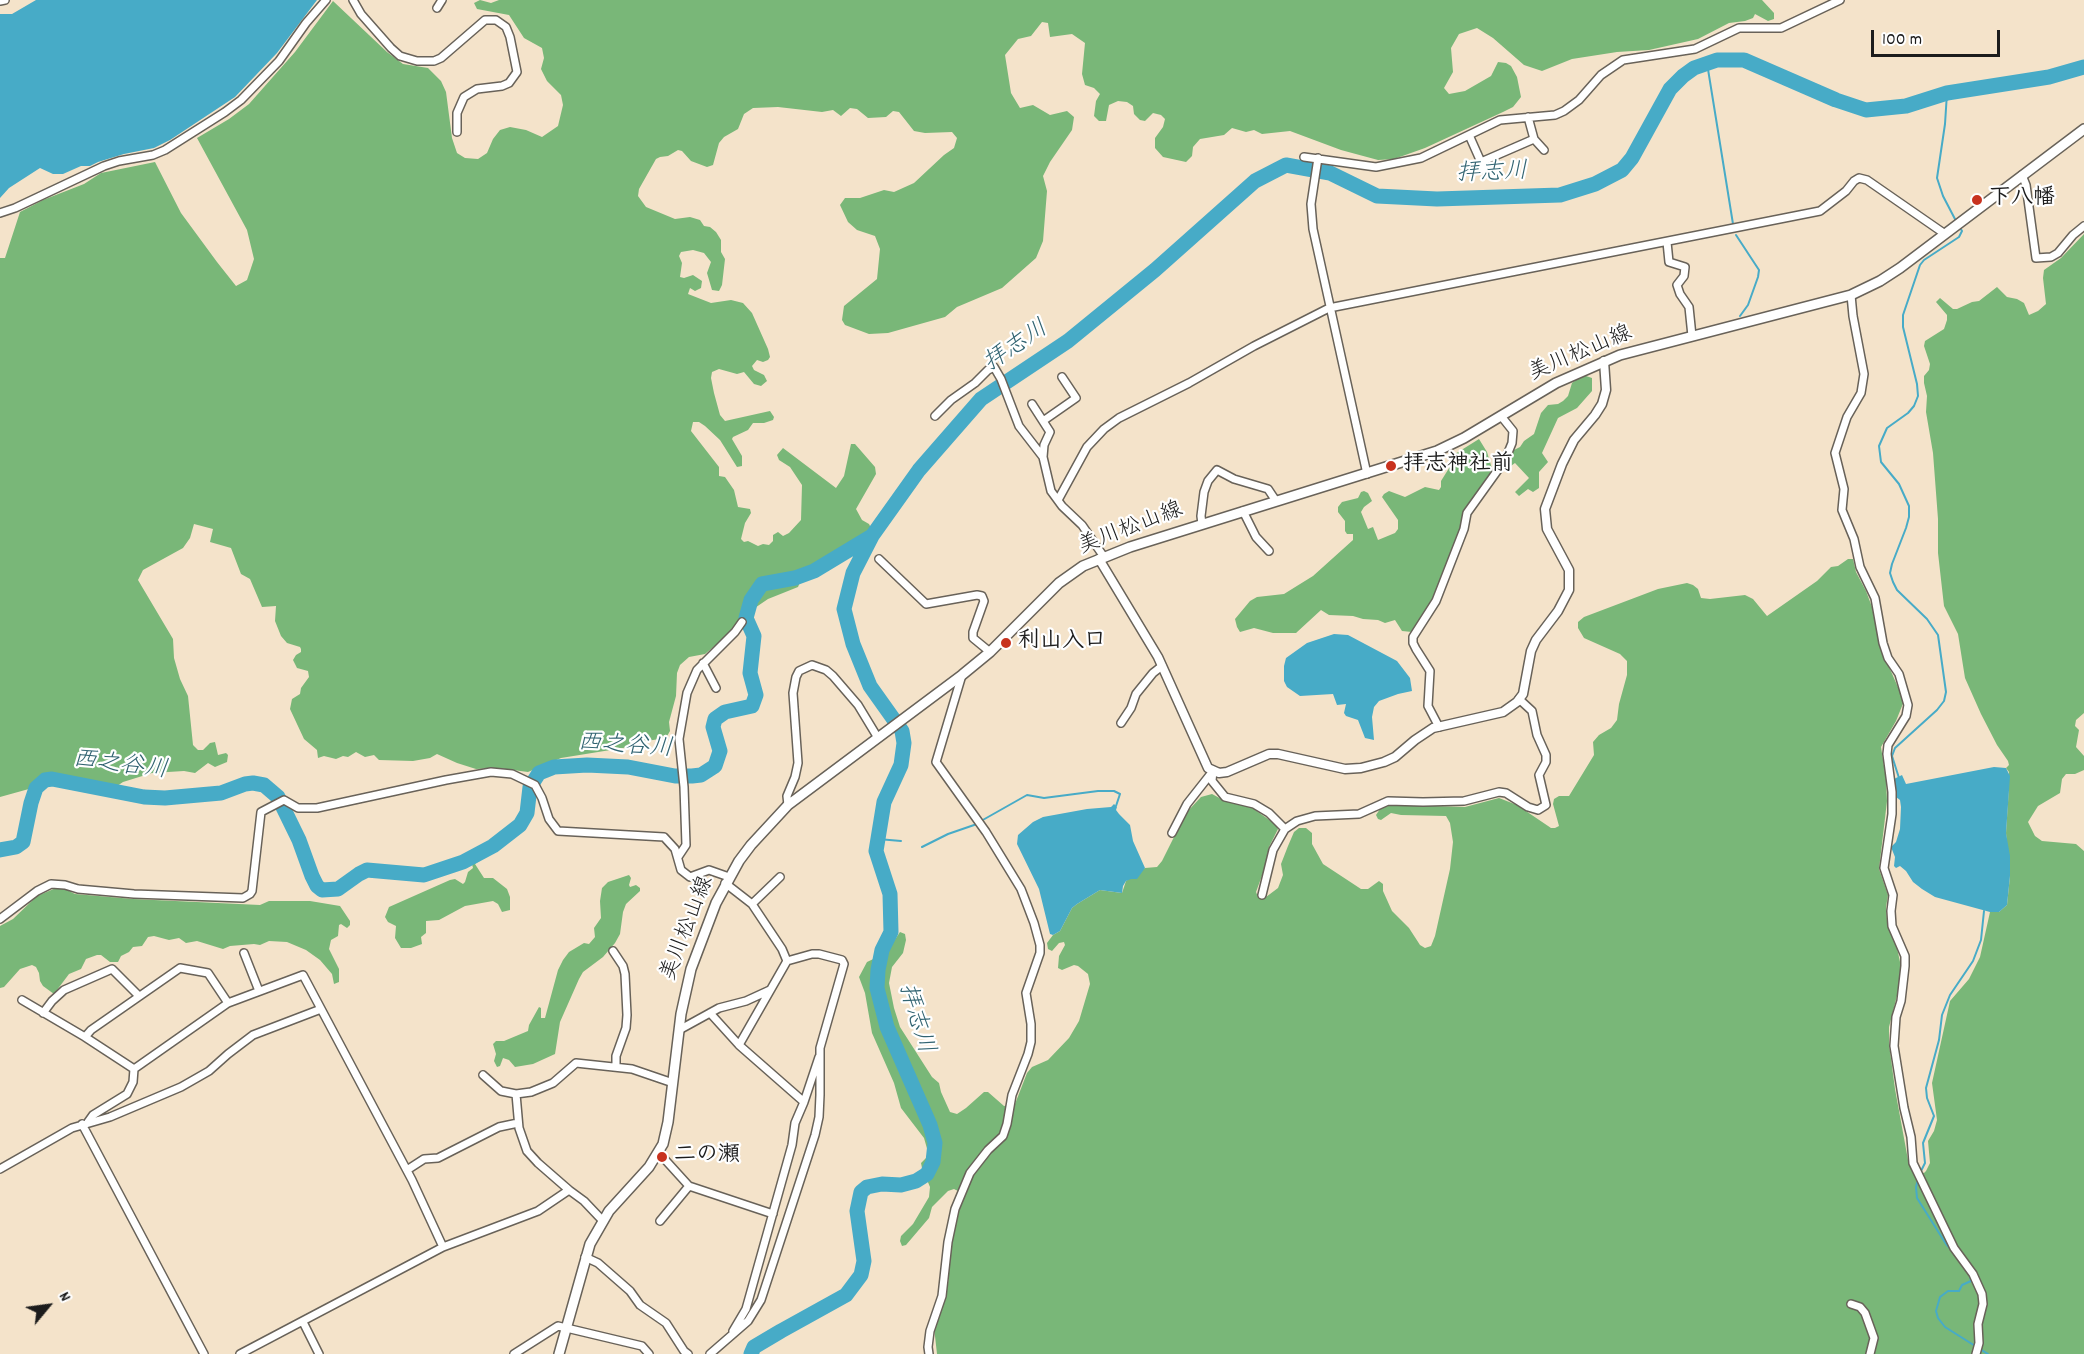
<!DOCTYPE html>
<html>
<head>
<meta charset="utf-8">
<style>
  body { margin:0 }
  #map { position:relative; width:2084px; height:1354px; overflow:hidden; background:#f4e3ca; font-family:Dekko,sans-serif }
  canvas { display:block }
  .north { position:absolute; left:18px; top:1276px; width:60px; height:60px; -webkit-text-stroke:4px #fff; paint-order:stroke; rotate:61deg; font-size:16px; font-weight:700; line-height:24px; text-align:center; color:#1c1c1c }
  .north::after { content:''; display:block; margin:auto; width:21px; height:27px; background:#1c1c1c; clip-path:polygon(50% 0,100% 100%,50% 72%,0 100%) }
  .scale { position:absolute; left:1871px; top:30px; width:129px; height:27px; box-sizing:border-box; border:3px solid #1c1c1c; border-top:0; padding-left:8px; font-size:18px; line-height:21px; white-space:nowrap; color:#1c1c1c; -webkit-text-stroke:4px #fff; paint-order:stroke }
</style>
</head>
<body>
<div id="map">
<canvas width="2084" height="1354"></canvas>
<div class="north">N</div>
<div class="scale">100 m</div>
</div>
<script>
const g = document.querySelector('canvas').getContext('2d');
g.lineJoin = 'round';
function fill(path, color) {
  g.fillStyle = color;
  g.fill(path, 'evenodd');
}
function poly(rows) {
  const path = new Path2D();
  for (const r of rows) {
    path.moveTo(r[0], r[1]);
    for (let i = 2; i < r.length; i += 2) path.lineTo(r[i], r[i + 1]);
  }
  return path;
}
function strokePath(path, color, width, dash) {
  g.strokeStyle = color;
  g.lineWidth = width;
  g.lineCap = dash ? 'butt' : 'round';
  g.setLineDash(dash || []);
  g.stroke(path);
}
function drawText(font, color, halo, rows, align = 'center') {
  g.font = font + ' Dekko,"Klee One",sans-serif';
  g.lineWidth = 4.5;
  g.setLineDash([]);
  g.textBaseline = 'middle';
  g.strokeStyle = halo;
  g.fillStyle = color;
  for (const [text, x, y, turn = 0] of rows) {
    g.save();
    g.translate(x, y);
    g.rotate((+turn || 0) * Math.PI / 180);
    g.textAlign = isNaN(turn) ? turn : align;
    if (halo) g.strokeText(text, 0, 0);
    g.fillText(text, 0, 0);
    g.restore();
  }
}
fill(poly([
  [480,0,491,3,499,0,1762,0,1774,13,1774,19,1768,21,1755,14,1753,18,1745,21,1729,23,1698,39,1649,50,1617,52,1572,59,1542,71,1524,65,1493,38,1477,28,1459,34,1451,48,1453,72,1444,88,1449,94,1465,91,1491,76,1498,62,1506,63,1511,66,1517,77,1521,97,1513,107,1503,112,1425,148,1394,159,1378,160,1341,150,1290,131,1262,134,1254,130,1246,132,1232,128,1224,135,1200,139,1193,147,1192,156,1186,162,1163,157,1155,148,1155,138,1163,127,1165,119,1161,115,1153,113,1145,121,1140,120,1134,114,1133,106,1127,102,1118,101,1109,105,1106,121,1099,121,1094,116,1096,101,1100,94,1094,88,1085,85,1082,74,1085,43,1072,34,1050,37,1048,23,1042,22,1031,36,1018,39,1005,55,1011,93,1020,108,1033,105,1050,115,1067,111,1074,117,1072,130,1050,162,1043,176,1047,191,1043,241,1036,258,1002,288,957,307,945,317,888,333,869,334,845,325,842,320,844,306,877,279,880,249,875,236,857,230,848,222,840,205,845,198,860,198,884,190,894,192,914,183,944,155,954,148,957,138,952,132,925,133,914,131,899,112,893,111,886,117,868,118,857,109,850,108,841,116,833,110,822,112,778,107,753,108,744,114,738,129,724,137,719,143,713,165,707,167,691,161,682,151,678,150,668,156,660,157,656,159,639,189,638,196,646,207,675,219,690,217,700,220,704,226,710,227,716,232,721,240,721,252,725,259,722,285,719,291,712,290,707,273,711,262,704,253,693,250,681,252,679,256,682,263,680,277,684,278,693,275,702,281,701,288,695,291,690,288,688,294,711,303,731,300,743,303,752,313,768,349,770,357,768,360,763,362,757,360,752,366,754,370,764,375,767,381,761,386,754,384,744,372,737,374,719,369,712,372,711,378,714,393,720,415,725,421,770,411,774,417,773,420,764,423,753,423,748,430,733,437,732,439,742,456,742,466,737,467,720,440,705,426,699,422,693,422,691,431,719,467,719,476,725,477,734,490,738,507,750,509,751,513,745,523,741,539,744,542,748,541,758,546,763,544,769,545,773,541,773,535,778,532,783,536,789,533,801,520,802,485,790,467,779,460,777,455,783,448,836,488,844,476,851,444,855,444,875,467,876,474,856,509,862,520,869,524,871,528,869,533,804,573,798,587,768,599,743,616,723,639,705,654,689,657,680,665,677,673,676,696,669,722,670,731,666,738,640,742,629,747,561,758,528,772,498,768,476,769,457,763,437,754,430,758,413,761,379,760,374,755,365,757,356,752,348,757,343,756,336,759,324,756,318,758,317,750,304,739,290,709,292,699,300,694,301,688,309,677,308,671,297,668,293,660,296,655,301,652,301,649,300,647,287,643,281,636,275,621,276,606,262,607,250,579,241,574,231,548,210,542,213,529,194,524,190,538,183,548,143,570,138,580,173,639,174,658,180,679,188,696,193,745,198,750,203,750,210,743,215,742,218,755,226,753,228,755,227,762,215,767,208,763,195,773,184,771,152,773,123,782,108,792,54,782,0,797,0,258,5,258,20,212,43,200,84,184,101,173,155,162,181,213,217,262,236,286,247,280,254,259,247,230,197,138,229,119,249,104,295,52,333,1,387,52,403,64,428,68,441,81,446,92,452,138,457,153,465,158,478,159,487,153,493,139,500,130,510,127,526,130,542,137,558,126,563,105,561,95,547,81,541,69,544,58,542,48,524,38,509,15,477,9,474,3],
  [2084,234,2084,713,2076,720,2075,726,2079,730,2076,747,2084,756,2084,770,2075,774,2066,774,2062,779,2060,793,2038,806,2028,822,2035,836,2042,841,2076,844,2084,851,2084,1354,937,1354,934,1327,942,1310,948,1285,951,1243,958,1209,964,1194,954,1189,948,1191,932,1207,929,1218,906,1245,902,1246,900,1241,901,1236,913,1224,929,1197,930,1187,922,1168,921,1163,926,1158,928,1152,924,1138,901,1108,894,1083,872,1033,865,993,859,977,867,962,886,953,900,932,905,934,906,940,903,953,892,967,889,983,894,1008,900,1027,932,1077,939,1083,941,1092,950,1112,957,1114,966,1108,984,1092,988,1092,1004,1106,1015,1104,1027,1073,1032,1067,1048,1060,1069,1038,1079,1021,1090,984,1088,974,1078,966,1074,965,1062,970,1058,968,1059,956,1065,945,1064,942,1059,943,1052,951,1048,949,1047,943,1053,935,1060,931,1072,908,1077,904,1100,890,1122,893,1126,881,1145,868,1157,867,1162,861,1186,813,1201,797,1212,794,1225,801,1239,803,1251,807,1275,824,1278,829,1269,847,1264,870,1256,892,1258,897,1266,897,1278,888,1283,875,1281,864,1288,846,1294,832,1299,828,1306,828,1312,833,1312,844,1323,864,1361,889,1368,889,1379,881,1383,884,1383,891,1392,911,1409,928,1420,945,1425,948,1431,946,1435,936,1450,869,1453,842,1450,823,1446,816,1401,815,1391,813,1381,820,1378,819,1376,815,1380,809,1388,806,1402,805,1465,807,1499,798,1517,805,1551,828,1555,828,1559,826,1553,804,1554,799,1559,796,1569,796,1594,755,1593,742,1599,735,1611,728,1617,720,1619,704,1627,675,1627,661,1620,654,1584,638,1578,628,1578,622,1584,617,1658,589,1687,583,1693,585,1698,589,1701,598,1710,599,1745,595,1753,599,1767,616,1817,581,1831,567,1838,566,1848,559,1853,559,1856,572,1866,591,1872,607,1879,644,1904,701,1896,721,1881,747,1886,779,1887,801,1879,869,1888,895,1886,907,1887,921,1896,943,1900,962,1901,980,1889,1027,1889,1044,1895,1089,1908,1160,1911,1169,1924,1173,1926,1171,1930,1163,1928,1141,1934,1131,1937,1120,1932,1083,1950,1001,1969,979,1980,957,1990,912,1999,912,2007,905,2010,876,2006,833,2009,787,2009,772,2006,768,2009,765,2008,761,1997,745,1981,714,1965,678,1958,634,1944,606,1938,553,1938,519,1933,453,1926,412,1927,396,1924,383,1924,376,1929,370,1930,364,1924,346,1925,341,1944,329,1947,320,1947,315,1936,302,1940,298,1953,309,1957,309,1972,302,1979,301,1997,287,2007,297,2017,299,2024,303,2029,315,2038,311,2046,304,2043,278,2044,270,2061,258],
  [1583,375,1592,378,1592,391,1577,408,1558,418,1542,453,1548,462,1539,472,1539,488,1533,492,1528,489,1519,496,1515,492,1529,478,1515,463,1508,468,1505,466,1512,451,1520,447,1524,441,1534,434,1541,413,1548,405,1558,404,1563,401,1568,396,1572,383],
  [1479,439,1487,452,1493,472,1464,511,1461,528,1433,599,1412,632,1402,631,1395,620,1385,623,1378,620,1363,619,1353,616,1329,615,1321,610,1296,633,1273,633,1254,628,1240,632,1237,627,1235,619,1250,601,1257,597,1284,594,1292,589,1313,576,1353,540,1353,534,1347,534,1345,531,1345,521,1338,512,1338,507,1342,502,1358,498,1361,492,1364,491,1368,493,1372,501,1364,507,1361,512,1368,529,1373,527,1378,540,1395,533,1398,529,1398,520,1382,497,1384,494,1389,491,1405,497,1425,487,1439,490,1441,487,1441,481,1451,465,1455,454],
  [532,793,534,800,527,825,514,838,475,864,484,878,493,878,507,889,510,897,510,910,502,912,498,904,493,901,465,906,439,920,426,921,426,933,421,937,422,944,411,948,401,948,395,938,396,926,388,922,385,917,389,907,450,880,455,879,463,884,465,882,468,872,473,868,470,856,472,852,476,848,494,840,514,824,521,817,528,796],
  [629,875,631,878,629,885,630,887,636,885,640,888,640,891,626,904,623,912,620,934,615,943,603,957,583,972,579,979,560,1022,555,1054,533,1064,515,1067,509,1060,503,1058,500,1066,497,1067,494,1061,496,1054,493,1044,496,1041,504,1041,528,1031,529,1025,539,1007,541,1008,541,1018,545,1018,558,970,563,960,569,952,584,943,589,944,595,937,594,928,601,918,600,901,602,888,608,882],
  [56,888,65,889,75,894,133,899,260,905,269,901,310,901,340,906,350,921,350,925,347,928,341,924,339,925,338,936,331,940,329,949,339,969,339,982,334,984,332,974,320,960,306,950,287,942,269,941,260,945,254,944,230,946,223,949,197,941,186,943,179,938,169,940,154,936,148,937,142,946,133,947,129,952,121,956,118,962,110,962,101,955,97,955,86,959,81,969,69,974,54,994,43,986,40,981,39,973,36,967,32,965,20,969,4,987,0,988,0,926,13,919,37,896]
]), '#79b778');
fill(poly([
  [36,0,317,0,277,53,235,97,170,140,154,148,124,154,98,162,90,166,81,166,63,174,53,174,40,168,9,188,0,198,0,14,12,14],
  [1334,634,1348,635,1397,661,1410,678,1412,691,1398,694,1379,701,1374,707,1372,717,1374,740,1365,738,1358,720,1346,716,1344,713,1346,704,1337,705,1333,694,1300,696,1287,687,1284,681,1284,666,1286,658,1307,643],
  [1994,767,2006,768,2010,776,2006,833,2010,856,2010,876,2007,905,1999,912,1990,912,1935,897,1922,889,1913,882,1906,871,1900,866,1896,868,1894,866,1895,857,1891,847,1896,842,1900,829,1901,807,1900,800,1896,797,1894,779,1902,775,1906,784],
  [1114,804,1117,807,1116,810,1119,814,1130,825,1133,841,1145,868,1137,879,1131,879,1126,881,1123,886,1122,893,1100,890,1077,904,1072,908,1060,931,1053,935,1050,934,1039,889,1017,844,1018,835,1033,822,1043,817,1087,809,1111,807]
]), '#47abc7');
strokePath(poly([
  [1707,63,1733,224],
  [1947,93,1945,124,1937,178,1943,196,1956,221],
  [1736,235,1759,270,1758,277,1748,305,1740,316],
  [1899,778,1892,756,1895,748,1937,710,1944,701,1946,692,1938,635,1927,619,1897,590,1893,582,1890,573,1892,564,1906,528,1909,517,1909,506,1899,484,1881,462,1879,446,1887,428,1908,413,1914,406,1918,396,1917,384,1903,327,1903,315,1920,265,1924,260,1959,237,1962,231,1959,226],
  [981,821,1027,795,1044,798,1098,791,1114,791,1120,794,1116,806],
  [878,839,901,841],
  [922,847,948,834,977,824],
  [1920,1173,1925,1163,1923,1143,1934,1116,1927,1098,1926,1088,1939,1040,1942,1015,1950,995,1973,961,1981,940,1984,911],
  [1918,1179,1916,1187,1917,1198,1946,1244,1955,1254],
  [1970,1276,1971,1281,1962,1285,1959,1291,1948,1291,1940,1297,1936,1311,1938,1318,1945,1327,1988,1354]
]), '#47abc7', 2);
strokePath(poly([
  [0,850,16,847,23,842,31,803,36,788,45,780,52,779,144,797,165,798,221,793,245,784,253,783,264,785,278,797,299,840,312,876,317,886,322,890,338,889,359,874,367,870,424,875,463,862,493,846,520,825,527,813,530,787,539,773,554,767,587,765,628,767,675,776,692,776,701,775,715,766,720,751,713,727,715,719,725,712,752,706,756,695,750,673,754,636,746,618,751,600,762,584,795,578,814,571,872,536],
  [751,1354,754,1347,781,1331,846,1295,861,1275,864,1261,857,1211,861,1192,867,1187,882,1184,901,1185,916,1181,927,1174,933,1162,935,1143,930,1125,887,1027,877,988,878,970,882,950,891,932,890,894,876,851,884,802,901,765,904,743,902,731,870,686,853,644,844,609,853,573,872,536,919,470,981,399,1068,341,1155,270,1255,181,1286,165,1330,173,1377,196,1437,199,1560,195,1595,184,1622,170,1632,158,1670,89,1683,76,1694,68,1717,60,1744,60,1836,100,1866,110,1906,106,1947,93,2049,77,2084,67]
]), '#47abc7', 15);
const minor = poly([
  [353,0,361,14,391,48,400,56,417,61,434,61,441,58,485,20,496,20,506,27,510,37,517,72,509,83,502,86,477,89,464,97,457,113,457,132],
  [0,1,5,0],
  [437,8,442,0],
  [1528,117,1534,139,1544,150],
  [1469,135,1485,171],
  [1304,157,1376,167,1421,158,1500,120,1555,115,1564,111,1579,100,1601,75,1623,60,1695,49,1739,28,1781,28,1840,0],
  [1318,158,1311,204,1313,229,1367,474],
  [1481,162,1534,139],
  [2022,175,2026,185,2036,258,2051,257,2058,253,2073,235,2084,226],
  [0,213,15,208,104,166,119,161,153,155,165,150,225,112,241,100,279,61,306,23,326,0],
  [1667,242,1669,262,1685,267,1684,276,1677,285,1680,294,1689,307,1692,336],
  [1851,295,1853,316,1864,374,1861,393,1847,417,1835,453,1844,489,1842,510,1854,539,1860,567,1875,598,1883,643,1888,658,1899,674,1908,705,1906,716,1888,745,1887,754,1892,792,1892,814,1884,868,1893,895,1891,911,1892,926,1905,956,1905,966,1901,1001,1896,1017,1894,1046,1904,1108,1911,1137,1913,1163,1954,1248,1973,1274,1982,1294,1983,1304,1978,1324,1979,1343,1976,1354],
  [1032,404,1050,432,1044,445,1043,457],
  [935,416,951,400,975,383,988,370,994,367,1001,379,1019,426,1043,457,1051,491,1062,506,1082,525,1104,557],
  [1043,421,1076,398,1062,377],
  [1058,500,1087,447,1104,429,1119,418,1189,383,1254,346,1329,308,1820,211,1846,191,1854,181,1859,178,1867,180,1945,234],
  [1243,511,1256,537,1269,551],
  [1202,524,1201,516,1204,492,1208,481,1217,470,1234,479,1268,489,1276,501],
  [879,559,926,604,977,595,982,596,984,601,973,632,973,638,990,652],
  [703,663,716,688],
  [1121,723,1131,708,1136,694,1153,673,1162,666],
  [1439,727,1428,706,1430,671,1416,649,1413,643,1413,637,1436,601,1464,529,1467,513,1505,460,1512,443,1513,431,1501,416],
  [1213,771,1212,781,1225,797,1254,804,1269,813,1285,829,1297,821,1315,816,1359,814,1388,801,1423,802,1464,801,1499,792,1506,793,1528,807,1538,810,1546,805,1539,775,1546,762,1546,755,1537,735,1532,711,1519,699],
  [788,805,787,796,795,777,798,763,793,693,796,677,799,671,812,665,826,670,833,676,858,705,878,738],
  [1172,833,1187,804,1213,771],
  [678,857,686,845,684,787,679,739,687,693,697,670,735,632,742,622],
  [1262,895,1273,850,1285,829],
  [752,904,780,877],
  [0,919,37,891,51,884,65,885,78,889,134,894,243,898,250,894,252,891,261,812,284,800,298,808,317,808,446,780,491,772,512,774,535,785,542,798,549,819,558,831,664,837,675,849,681,870,690,877,709,870,729,877],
  [613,951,623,966,625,974,627,1015,626,1028,616,1056,616,1066],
  [244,953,259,991],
  [22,1000,85,1037,134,1069],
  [43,1013,52,1001,64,990,112,969,139,996],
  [710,1013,739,1045],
  [679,1030,719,1008,746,1001,770,990],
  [85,1037,91,1030,180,968,208,973,228,1003],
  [134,1069,228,1003,303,975,412,1180,443,1247],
  [483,1075,501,1091,516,1094,531,1092,553,1083,576,1063,632,1069,673,1083],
  [516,1094,519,1128,527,1151,538,1163,569,1190],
  [804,1102,819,1057],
  [88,1122,93,1115,127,1094,133,1082,134,1069],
  [82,1124,204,1354],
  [659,1153,689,1186,773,1214],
  [0,1169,72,1128,110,1117,181,1087,209,1071,228,1054,253,1035,321,1009],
  [407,1170,424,1159,438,1158,499,1127,518,1123],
  [660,1221,689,1186],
  [585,1257,598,1263,630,1291,640,1305,666,1323,684,1351,688,1354],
  [1851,1304,1860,1307,1865,1313,1874,1338,1870,1354],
  [303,1322,319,1354],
  [733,1331,746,1309,792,1145,795,1123,804,1102,739,1045,787,961],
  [240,1354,443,1247,538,1211,569,1190,584,1201,603,1221],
  [514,1354,558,1326,642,1346,649,1354],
  [710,1354,748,1321,761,1300,815,1135,819,1117,820,1095,820,1048,844,964,842,960,819,954,812,954,787,961,782,949,752,904,725,883],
  [929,1354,928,1347,930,1331,942,1296,948,1242,955,1209,970,1173,988,1150,1003,1136,1007,1124,1012,1095,1028,1054,1031,1042,1031,1024,1026,993,1040,953,1040,945,1034,923,1021,889,986,832,936,762,962,675]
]);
const tertiary = poly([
  [1099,559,1158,657,1208,768,1219,773,1227,772,1269,754,1278,754,1345,769,1361,768,1384,762,1395,757,1415,740,1433,728,1503,712,1517,702,1523,694,1531,651,1536,640,1558,611,1569,590,1569,570,1547,529,1545,509,1562,464,1574,440,1595,415,1602,404,1606,390,1604,361]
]);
const secondary = poly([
  [559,1354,590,1244,609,1211,649,1167,663,1144,668,1122,681,1014,691,969,716,903,739,861,751,845,788,805,962,675,990,652,1059,583,1083,566,1130,547,1437,451,1464,438,1556,383,1620,355,1851,295,1880,281,1900,268,2084,129]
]);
strokePath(minor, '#686259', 10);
strokePath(tertiary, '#686259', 11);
strokePath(secondary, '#686259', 12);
strokePath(minor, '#fff', 7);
strokePath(tertiary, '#fff', 8);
strokePath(secondary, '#fff', 9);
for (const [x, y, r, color] of [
  [1977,200,6,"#c8321e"],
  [1391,466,6,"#c8321e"],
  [1006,643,6,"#c8321e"],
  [662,1157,6,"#c8321e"]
]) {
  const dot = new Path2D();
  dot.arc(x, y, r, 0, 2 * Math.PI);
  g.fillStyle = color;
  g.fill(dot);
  strokePath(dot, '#fff', 2);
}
drawText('bold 22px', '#1c1c1c', '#fff', [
  ["下八幡",1989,200],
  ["拝志神社前",1403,466],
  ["利山入口",1018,643],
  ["二の瀬",674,1157]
], 'left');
drawText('22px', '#1c1c1c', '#fff', [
  ["美川松山線",1581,355,-23],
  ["美川松山線",1131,530,-21],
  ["美川松山線",689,929,-69]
]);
drawText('italic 24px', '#326472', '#fff', [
  ["拝志川",1492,175,-2],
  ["拝志川",1017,348,-34],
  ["西之谷川",625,748,4],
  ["西之谷川",120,767,7],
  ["拝志川",914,1019,73]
]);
</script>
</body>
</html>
